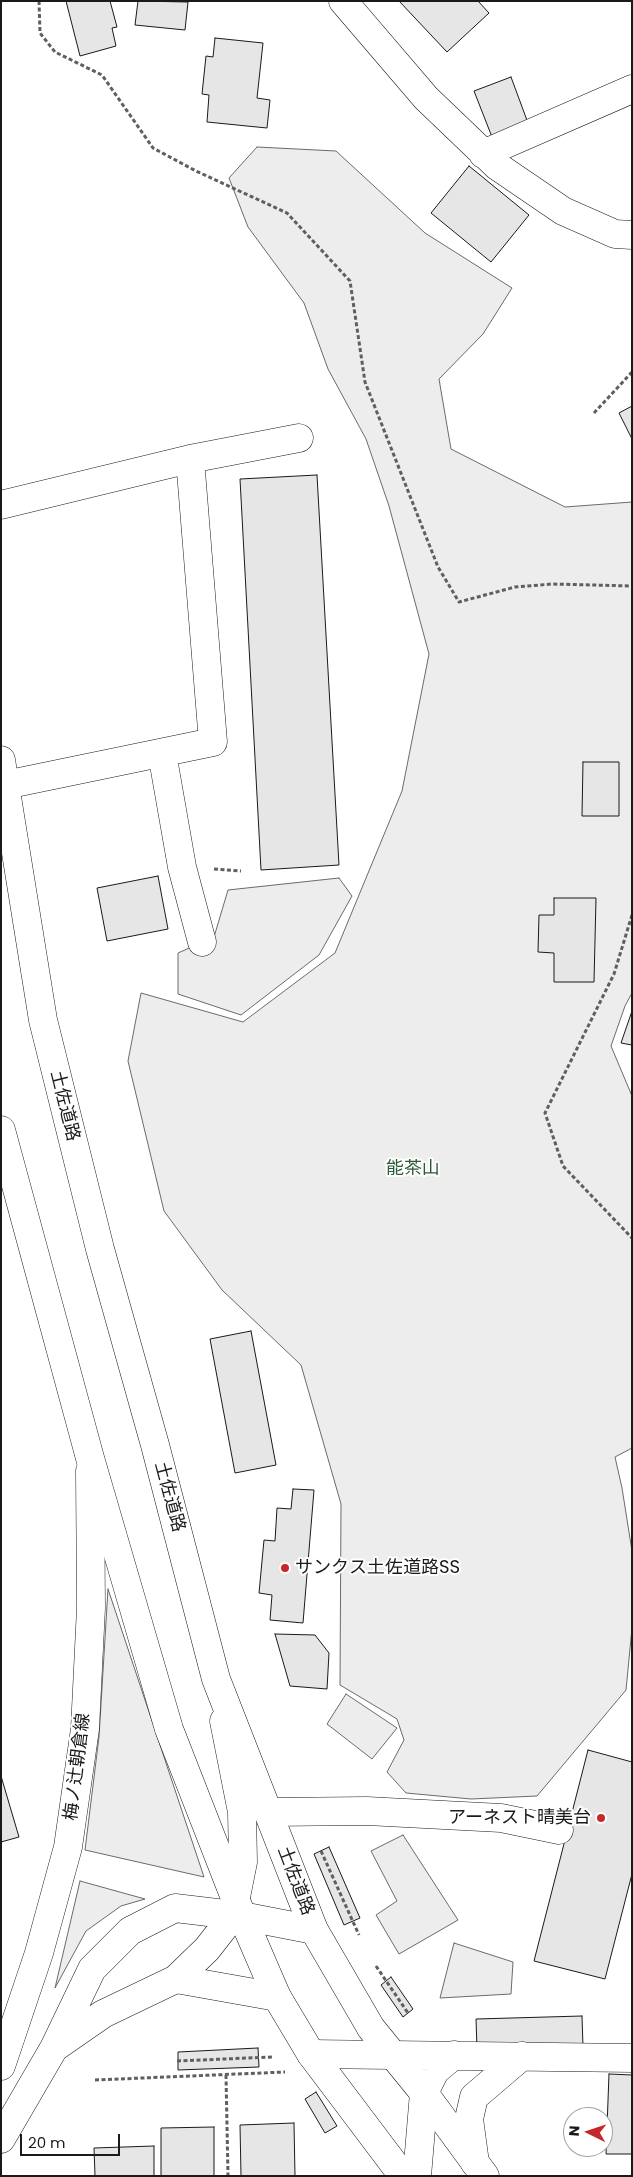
<!DOCTYPE html>
<html>
<head>
<meta charset="utf-8">
<style>
  body { margin:0 }
  #map { position:relative; width:633px; height:2177px; overflow:hidden; background:#fff; font-family:Poppins,sans-serif }
  canvas { display:block }
  .frame { position:absolute; inset:0; border:2px solid #1a1a1a; pointer-events:none }
  .north { position:absolute; left:563px; top:2107px; width:50px; height:50px; box-sizing:border-box; background:#fff; border:1px solid #a3a3a3; border-radius:50%; rotate:274deg; font-size:14px; font-weight:700; line-height:20px; text-align:center; color:#1a1a1a }
  .north::after { content:''; display:block; margin:auto; width:18px; height:22px; background:#c62828; clip-path:polygon(50% 0,100% 100%,50% 72%,0 100%) }
  .scale { position:absolute; left:20px; top:2134px; width:100px; height:22px; box-sizing:border-box; border:2px solid #1a1a1a; border-top:0; padding-left:6px; font-size:15px; line-height:18px; white-space:nowrap; color:#1a1a1a; -webkit-text-stroke:4px #fff; paint-order:stroke }
</style>
</head>
<body>
<div id="map">
<canvas width="633" height="2177"></canvas>
<div class="frame"></div>
<div class="north">N</div>
<div class="scale">20 m</div>
</div>
<script>
const g = document.querySelector('canvas').getContext('2d');
g.lineJoin = 'round';
function fill(path, color) {
  g.fillStyle = color;
  g.fill(path, 'evenodd');
}
function poly(rows) {
  const path = new Path2D();
  for (const r of rows) {
    path.moveTo(r[0], r[1]);
    for (let i = 2; i < r.length; i += 2) path.lineTo(r[i], r[i + 1]);
  }
  return path;
}
function strokePath(path, color, width, dash) {
  g.strokeStyle = color;
  g.lineWidth = width;
  g.lineCap = dash ? 'butt' : 'round';
  g.setLineDash(dash || []);
  g.stroke(path);
}
function drawText(font, color, halo, rows, align = 'center') {
  g.font = font + ' Poppins,"Noto Sans JP",sans-serif';
  g.lineWidth = 4;
  g.setLineDash([]);
  g.textBaseline = 'middle';
  g.strokeStyle = halo;
  g.fillStyle = color;
  for (const [text, x, y, turn = 0] of rows) {
    g.save();
    g.translate(x, y);
    g.rotate((+turn || 0) * Math.PI / 180);
    g.textAlign = isNaN(turn) ? turn : align;
    if (halo) g.strokeText(text, 0, 0);
    g.fillText(text, 0, 0);
    g.restore();
  }
}
const green = poly([
  [257,147,336,151,425,233,512,288,483,334,439,379,451,449,565,507,632,502,632,993,625,1006,611,1046,632,1096,632,1448,615,1457,622,1488,632,1551,632,1628,626,1690,537,1796,471,1799,406,1793,387,1772,404,1740,397,1719,340,1685,341,1504,301,1365,222,1290,164,1211,128,1061,141,993,243,1022,335,953,402,791,429,654,389,506,366,439,328,369,304,303,248,227,229,178,257,147],
  [339,878,352,896,319,955,241,1015,178,994,178,953,214,937,228,890,339,878],
  [108,1589,204,1877,85,1850,99,1737,108,1589],
  [346,1694,397,1728,372,1759,327,1724,346,1694],
  [403,1835,458,1920,399,1954,376,1915,397,1901,371,1851,403,1835],
  [80,1881,145,1899,121,1906,86,1931,55,1988,80,1881],
  [454,1943,513,1962,511,1994,440,1998,454,1943]
]);
fill(green, '#ededed');
strokePath(green, '#6a6a6a', 1);
const building = poly([
  [66,1,110,1,117,27,112,28,116,46,80,56,66,1],
  [138,1,188,2,185,30,135,25,138,1],
  [399,1,478,1,489,13,447,52,399,1],
  [215,38,263,43,257,98,270,100,267,128,207,122,209,95,202,94,206,56,213,57,215,38],
  [511,77,528,123,492,137,474,91,511,77],
  [469,166,529,215,491,262,431,213,469,166],
  [632,406,632,439,619,413,632,406],
  [317,475,339,865,261,870,240,479,317,475],
  [583,762,619,762,619,816,582,816,583,762],
  [158,876,168,929,107,941,97,888,158,876],
  [554,898,596,898,594,982,554,982,554,953,538,952,539,915,554,915,554,898],
  [632,1011,632,1045,621,1043,632,1011],
  [251,1331,276,1465,235,1473,210,1339,251,1331],
  [293,1489,314,1490,303,1623,270,1620,272,1595,259,1593,264,1540,275,1541,277,1508,291,1509,293,1489],
  [275,1634,315,1635,329,1653,327,1689,290,1686,275,1634],
  [588,1750,632,1762,632,1874,605,1979,534,1961,588,1750],
  [1,1776,19,1837,1,1842,1,1776],
  [329,1847,360,1918,344,1925,314,1854,329,1847],
  [391,1977,413,2009,403,2017,381,1985,391,1977],
  [582,2016,583,2047,477,2049,476,2019,582,2016],
  [258,2048,259,2067,178,2070,178,2052,258,2048],
  [609,2074,632,2075,632,2154,606,2154,609,2074],
  [316,2092,337,2126,325,2133,305,2099,316,2092],
  [294,2123,295,2176,241,2176,240,2125,294,2123],
  [214,2127,214,2176,161,2176,161,2128,214,2127],
  [154,2146,154,2176,95,2176,94,2148,154,2146]
]);
fill(building, '#e6e6e6');
strokePath(building, '#1a1a1a', 1);
const street = poly([
  [343,1,426,98,497,166,563,211,615,234,632,235],
  [483,154,632,89],
  [1,505,190,459,299,438],
  [162,753,182,867,202,942],
  [5,785,213,742,190,459],
  [268,1812,367,1811,501,1818,559,1830],
  [311,2054,632,2058],
  [475,2163,469,2119,474,2097,522,2056],
  [417,2176,424,2093,435,2071,454,2055]
]);
const secondary = poly([
  [176,1979,277,1997],
  [54,2048,103,2014,176,1979,207,1949,232,1917,243,1862,242,1812,224,1721],
  [1,2066,39,1953,68,1847,85,1729,91,1608,90,1471],
  [1,2139,54,2048,92,1969,130,1931,175,1908,242,1916,314,1930]
]);
const highway = poly([
  [1,760,43,1020,100,1249,155,1445,216,1679,314,1930,371,2028,424,2093,485,2176],
  [1,1130,90,1458,169,1729,242,1916,277,1997,311,2054,403,2176]
]);
strokePath(street, '#1a1a1a', 29);
strokePath(secondary, '#1a1a1a', 29);
strokePath(highway, '#1a1a1a', 29);
strokePath(poly([
  [39,1,40,33,55,52,102,75,153,148,196,171,287,213,350,281,365,382,438,567,459,602,515,587,552,584,632,586],
  [594,413,632,372],
  [214,869,241,871],
  [632,915,614,974,545,1113,563,1166,632,1238],
  [321,1851,359,1935],
  [376,1966,408,2013],
  [177,2061,272,2057],
  [226,2075,228,2176],
  [95,2080,285,2072]
]), '#5f5f5f', 3, [4, 2.5]);
strokePath(street, '#fff', 28);
strokePath(secondary, '#fff', 28);
strokePath(highway, '#fff', 28);
for (const [x, y, r, color] of [
  [285,1568,5,"#c62828"],
  [601,1818,5,"#c62828"]
]) {
  const dot = new Path2D();
  dot.arc(x, y, r, 0, 2 * Math.PI);
  g.fillStyle = color;
  g.fill(dot);
  strokePath(dot, '#fff', 2);
}
drawText('18px', '#1a1a1a', '#fff', [
  ["土佐道路",64,1106,76],
  ["土佐道路",169,1497,75],
  ["梅ノ辻朝倉線",78,1767,-83],
  ["土佐道路",295,1881,69]
]);
drawText('18px', '#2b5a34', '#fff', [
  ["能茶山",413,1169]
]);
drawText('18px', '#1a1a1a', '#fff', [
  ["サンクス土佐道路SS",295,1568],
  ["アーネスト晴美台",591,1818,"right"]
], 'left');
</script>
</body>
</html>
